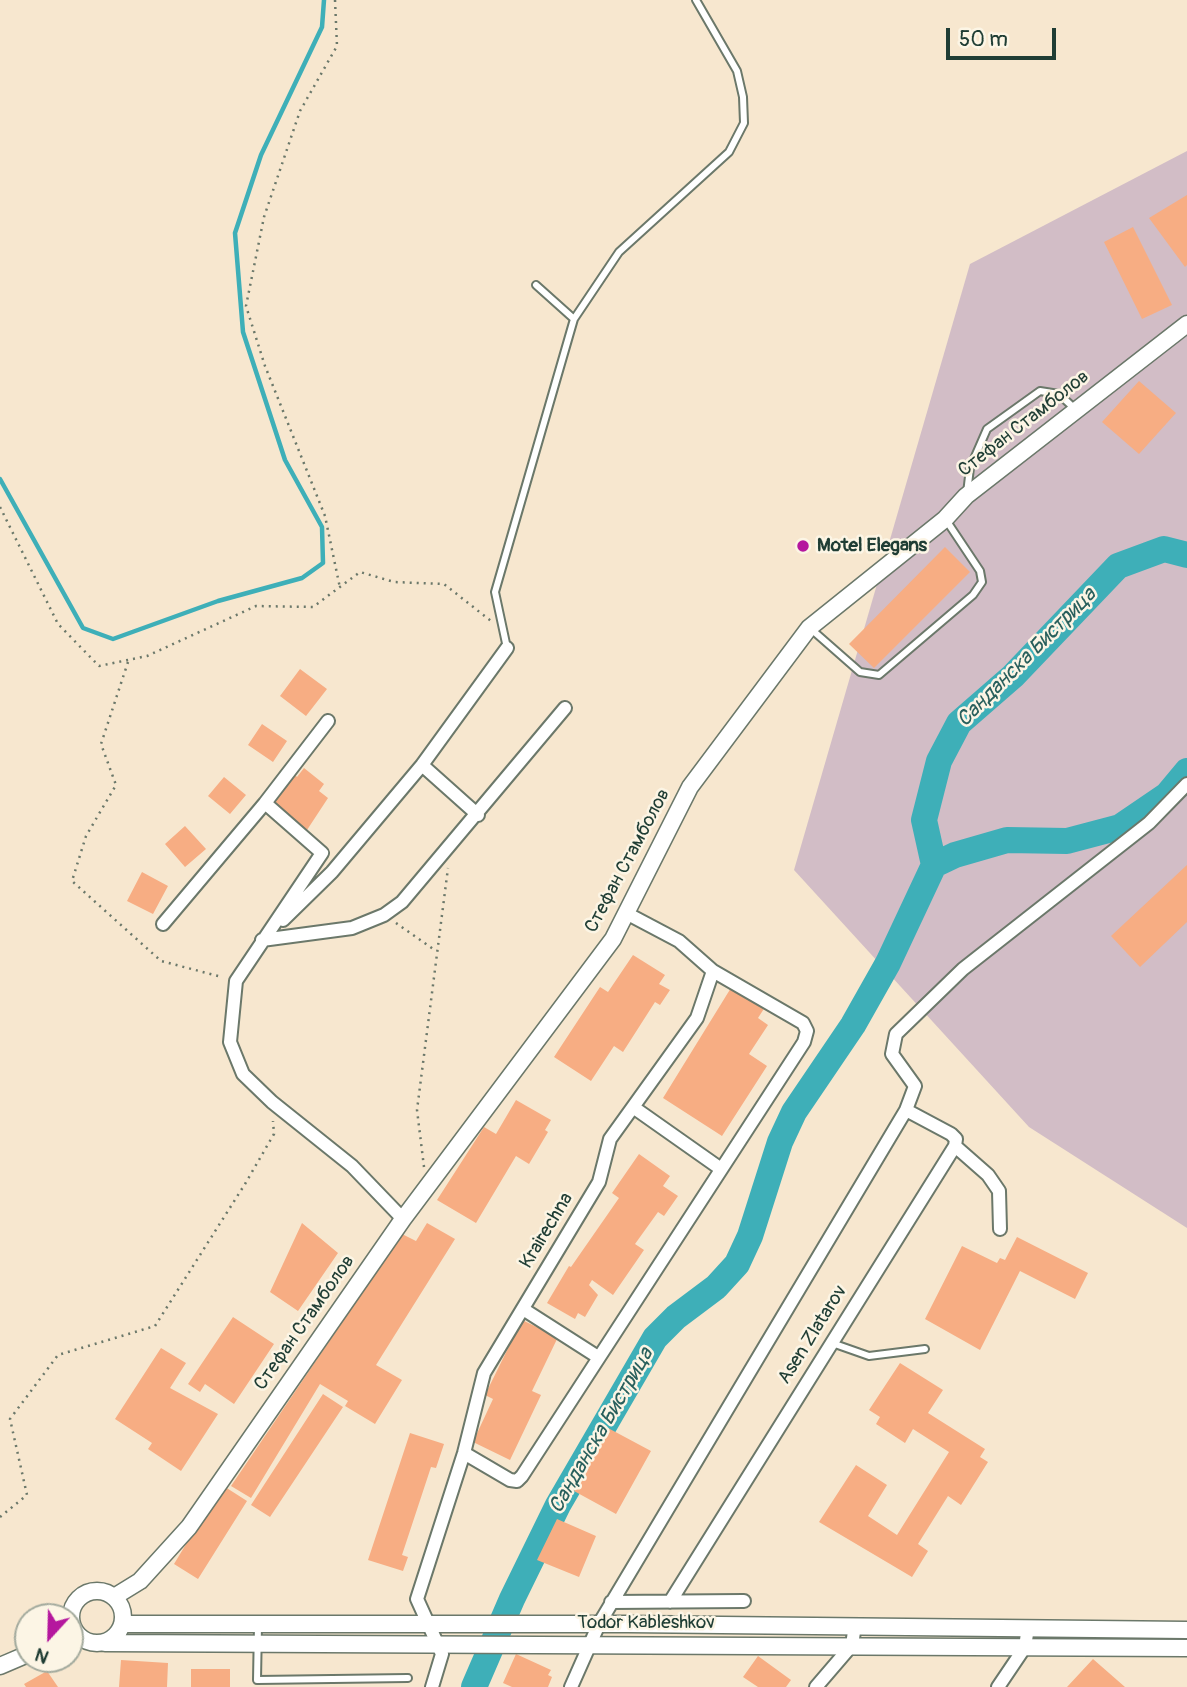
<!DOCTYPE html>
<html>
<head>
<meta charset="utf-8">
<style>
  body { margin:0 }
  #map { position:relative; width:1187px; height:1687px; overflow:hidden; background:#f7e7cf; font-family:Pangolin,sans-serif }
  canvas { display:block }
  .north { position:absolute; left:14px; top:1603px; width:70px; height:70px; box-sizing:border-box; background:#fcf5e5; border:2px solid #a4ab9e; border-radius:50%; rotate:202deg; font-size:19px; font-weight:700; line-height:28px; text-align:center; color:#1f3d34 }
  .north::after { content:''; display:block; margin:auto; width:24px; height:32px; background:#b5179e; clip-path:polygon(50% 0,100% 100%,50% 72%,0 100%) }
  .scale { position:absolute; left:946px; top:28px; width:110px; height:32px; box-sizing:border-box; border:4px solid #1f3d34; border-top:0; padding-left:9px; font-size:21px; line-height:24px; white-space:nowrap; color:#1f3d34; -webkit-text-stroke:5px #fcf5e5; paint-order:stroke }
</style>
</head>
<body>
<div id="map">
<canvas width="1187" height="1687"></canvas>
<div class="north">N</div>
<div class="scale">50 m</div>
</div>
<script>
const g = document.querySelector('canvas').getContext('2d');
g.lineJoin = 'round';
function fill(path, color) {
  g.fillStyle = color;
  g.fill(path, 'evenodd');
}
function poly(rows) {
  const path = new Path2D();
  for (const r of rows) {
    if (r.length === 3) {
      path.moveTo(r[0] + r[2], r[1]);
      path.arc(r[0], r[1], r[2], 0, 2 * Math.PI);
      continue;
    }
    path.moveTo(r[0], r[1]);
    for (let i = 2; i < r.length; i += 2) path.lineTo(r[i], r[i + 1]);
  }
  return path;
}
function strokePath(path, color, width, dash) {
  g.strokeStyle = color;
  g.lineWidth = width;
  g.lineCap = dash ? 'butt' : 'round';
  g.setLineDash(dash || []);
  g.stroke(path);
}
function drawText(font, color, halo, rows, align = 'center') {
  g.font = font + ' Pangolin,sans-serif';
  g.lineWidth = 5;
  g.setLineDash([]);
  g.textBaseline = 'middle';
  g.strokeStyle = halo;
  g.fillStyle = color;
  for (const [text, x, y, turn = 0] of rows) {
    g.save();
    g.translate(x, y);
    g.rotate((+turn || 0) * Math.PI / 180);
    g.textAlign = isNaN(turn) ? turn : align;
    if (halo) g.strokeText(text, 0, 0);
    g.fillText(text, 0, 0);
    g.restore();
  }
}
fill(poly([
  [1187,151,1187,1228,1029,1127,794,870,970,264]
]), '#d2bdc6');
strokePath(poly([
  [0,479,83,628,113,639,218,601,302,578,323,563,322,527,285,460,243,332,235,233,261,155,322,27,324,0]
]), '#3eafb8', 4.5);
strokePath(poly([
  [934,865,955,855,1007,840,1067,841,1120,827,1167,795,1187,771],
  [474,1687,512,1599,558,1505,655,1338,676,1317,716,1287,737,1264,750,1236,780,1142,794,1112,853,1025,888,963,934,865,924,820,939,761,959,723,1013,676,1118,566,1164,549,1187,555]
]), '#3eafb8', 26);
fill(poly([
  [1187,195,1187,265,1185,267,1149,218],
  [1133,227,1172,305,1142,319,1104,242],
  [1139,381,1176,413,1139,454,1102,422],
  [945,547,970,572,874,668,849,644],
  [300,669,327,689,306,716,280,696],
  [262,724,287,741,273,762,248,745],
  [304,768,324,784,319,791,328,798,307,830,271,802,293,773,297,777],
  [224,777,246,795,230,814,208,796],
  [185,826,206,849,185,867,165,844],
  [1187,865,1187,922,1140,967,1111,936],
  [142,872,168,886,153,914,127,901],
  [633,955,665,975,659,984,670,990,660,1005,655,1002,623,1052,614,1046,591,1081,554,1057,600,987,608,992],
  [734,983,767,1004,758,1018,768,1025,749,1054,767,1066,722,1136,663,1098],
  [516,1100,551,1120,545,1130,548,1132,529,1164,516,1156,476,1223,437,1200,484,1127,496,1134],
  [639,1154,670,1176,663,1186,678,1196,664,1216,658,1212,635,1244,644,1250,613,1295,592,1280,589,1285,598,1295,585,1317,578,1313,575,1319,547,1303,569,1266,571,1267,619,1198,612,1193],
  [302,1223,338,1253,298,1311,270,1292],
  [427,1223,455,1239,376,1365,402,1380,375,1424,345,1406,348,1401,320,1384,251,1498,231,1486,402,1234,416,1241],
  [1017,1237,1088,1273,1075,1299,1020,1271,980,1350,925,1319,962,1246,997,1263,1000,1258,1005,1260],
  [233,1317,274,1344,234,1404,205,1384,200,1392,188,1384],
  [522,1320,558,1337,532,1391,541,1395,510,1460,473,1442,493,1399,485,1395],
  [161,1348,186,1363,170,1388,218,1414,181,1471,148,1449,152,1443,115,1419],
  [900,1363,943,1390,928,1413,985,1449,980,1457,988,1462,961,1505,948,1496,918,1544,928,1551,912,1577,819,1522,856,1465,887,1485,868,1516,897,1535,949,1452,913,1429,905,1443,876,1424,880,1417,869,1410],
  [323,1394,343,1407,270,1517,251,1505],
  [608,1428,651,1451,616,1514,574,1491],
  [410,1433,444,1444,436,1468,431,1467,402,1555,408,1557,403,1571,368,1560],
  [222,1485,247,1501,198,1579,174,1564],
  [557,1519,596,1536,579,1577,537,1560],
  [516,1654,551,1670,548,1675,552,1677,548,1687,512,1687,503,1683],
  [758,1656,791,1680,786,1687,758,1687,743,1677],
  [1093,1659,1125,1687,1067,1687],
  [121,1660,168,1663,167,1687,119,1687],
  [191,1669,230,1669,230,1687,191,1687],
  [47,1671,58,1687,26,1687,24,1684]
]), '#f7ad83');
const service = poly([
  [574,319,619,252,729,152,744,123,743,97,737,71,696,0],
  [967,493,970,468,987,429,1040,391,1059,394,1075,409],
  [811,629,860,672,879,675,973,595,982,582,980,571,946,520],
  [507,648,495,592,574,319,536,285],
  [832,1343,869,1356,925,1349],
  [258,1625,257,1680,408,1678]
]);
const minor = poly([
  [265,803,328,721],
  [478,815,422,765,507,648],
  [283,920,332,872,422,765],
  [163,924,265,803,322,853,236,981,230,1042,243,1074,272,1102,352,1166,403,1219],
  [262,940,352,928,384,915,402,902,565,708],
  [633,1107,721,1169],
  [955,1146,988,1175,999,1191,1000,1229],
  [523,1309,598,1357],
  [464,1453,510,1480,517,1481,522,1476,804,1042,807,1031,803,1023,713,971],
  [611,1602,744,1601],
  [670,1602,955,1146,956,1139,951,1134,906,1110,915,1086,892,1054,896,1034,963,969,1149,823,1187,784],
  [432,1687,442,1654,417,1599,464,1453,484,1373,599,1182,610,1139,697,1018,713,971,679,941,626,913],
  [571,1687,599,1624,906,1110],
  [816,1687,852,1645,855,1625],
  [998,1687,1025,1647,1028,1627]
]);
const tertiary = poly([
  [97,1617,26],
  [114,1597,140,1581,189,1527,403,1219,613,939,690,787,809,628,945,519,966,496,1187,324],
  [123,1624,628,1624,1187,1630],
  [105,1643,1187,1648],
  [0,1666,28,1654]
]);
strokePath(service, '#6b786a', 10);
strokePath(minor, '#6b786a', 16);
strokePath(tertiary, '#6b786a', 19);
strokePath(poly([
  [335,0,337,46,300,111,264,217,246,306,265,366,325,516,340,588],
  [0,507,58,624,99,666,147,656,256,606,313,607,360,572,394,582,444,584,491,621],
  [128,662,101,744,116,785,86,836,72,881,161,961,222,977],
  [396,923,436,951],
  [424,1167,417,1110,448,868],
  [0,1517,27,1495,10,1419,58,1355,155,1326,245,1184,274,1134,273,1121]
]), '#6b786a', 2.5, [2, 5]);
strokePath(service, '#fff', 6);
strokePath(minor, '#fff', 12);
strokePath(tertiary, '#fff', 16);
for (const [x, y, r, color] of [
  [803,546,7,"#b5179e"]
]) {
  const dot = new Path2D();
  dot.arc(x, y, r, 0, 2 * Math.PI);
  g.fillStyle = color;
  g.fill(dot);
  strokePath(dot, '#fcf5e5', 2.5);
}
drawText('19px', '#1f3d34', '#fcf5e5', [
  ["Стефан Стамболов",1024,424,-38],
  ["Стефан Стамболов",628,861,-62],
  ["Krairechna",547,1231,-59],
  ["Стефан Стамболов",305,1323,-55],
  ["Asen Zlatarov",813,1335,-58],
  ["Todor Kableshkov",646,1623]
]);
drawText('bold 19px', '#1f3d34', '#fcf5e5', [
  ["Motel Elegans",817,546]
], 'left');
drawText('italic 21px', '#285f5c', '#fcf5e5', [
  ["Санданска Бистрица",1027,658,-45],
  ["Санданска Бистрица",602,1431,-60]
]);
</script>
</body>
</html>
